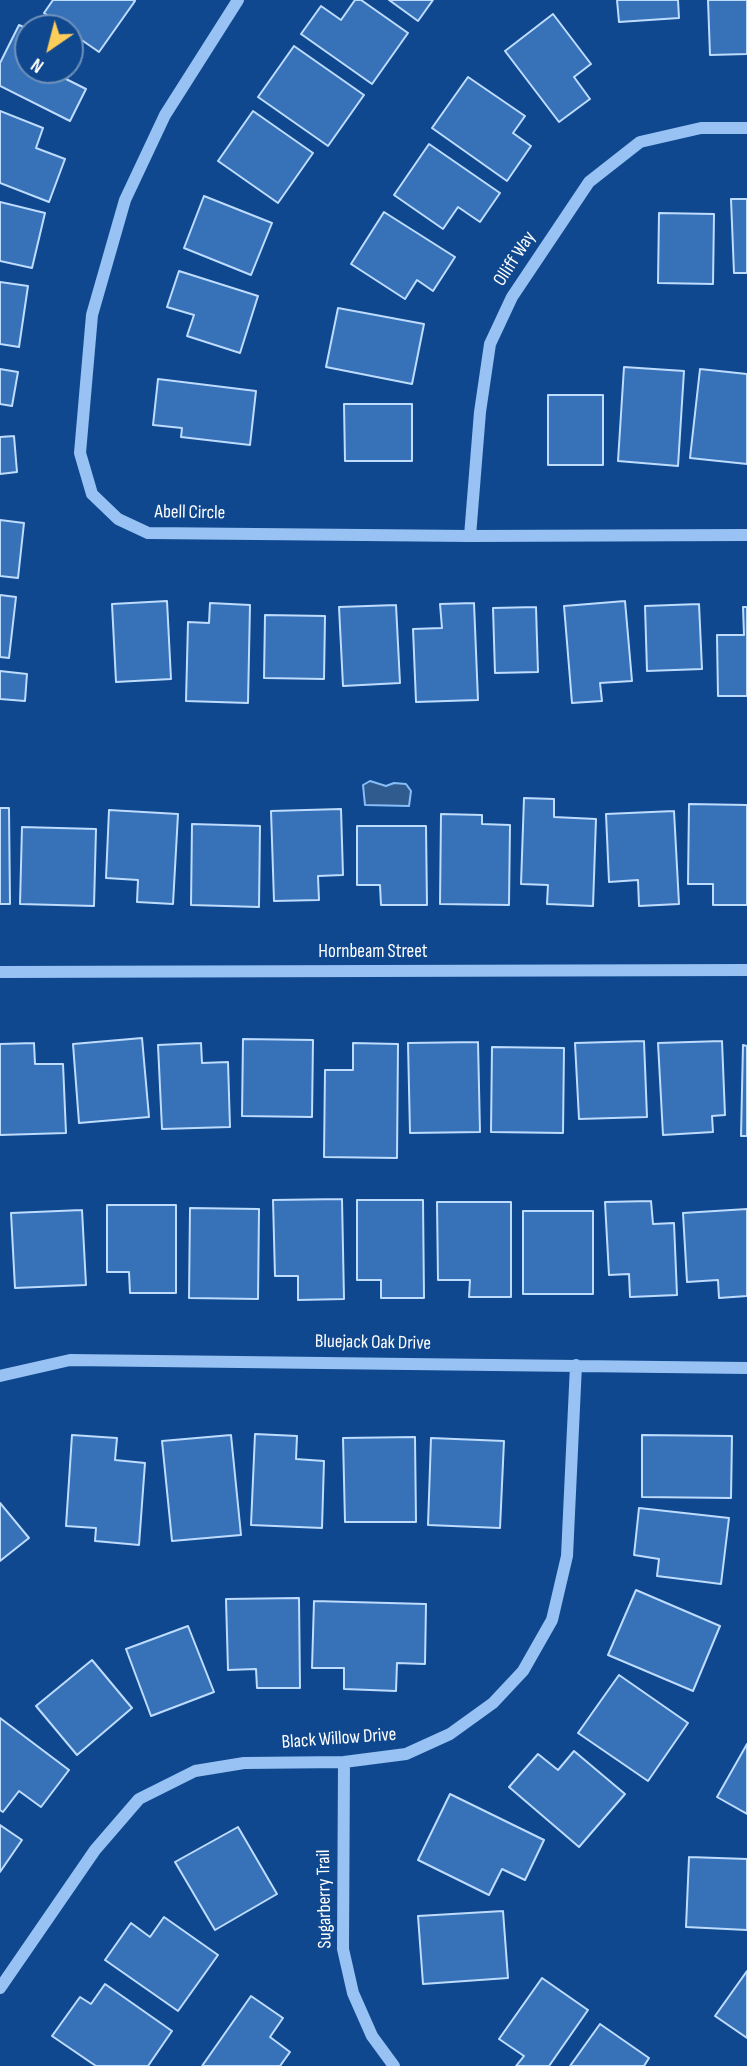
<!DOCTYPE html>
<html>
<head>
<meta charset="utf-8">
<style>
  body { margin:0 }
  #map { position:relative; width:747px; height:2066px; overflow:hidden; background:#0f488e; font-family:"Sofia Sans Condensed",sans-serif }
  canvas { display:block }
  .north { position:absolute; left:14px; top:14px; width:70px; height:70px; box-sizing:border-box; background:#0f488e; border:2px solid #6f91bb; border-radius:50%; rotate:215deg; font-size:19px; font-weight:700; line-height:28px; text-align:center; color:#fff }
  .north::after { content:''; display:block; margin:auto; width:24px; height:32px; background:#ffcd59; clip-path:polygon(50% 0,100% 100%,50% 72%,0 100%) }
</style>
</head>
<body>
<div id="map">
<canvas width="747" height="2066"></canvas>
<div class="north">N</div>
</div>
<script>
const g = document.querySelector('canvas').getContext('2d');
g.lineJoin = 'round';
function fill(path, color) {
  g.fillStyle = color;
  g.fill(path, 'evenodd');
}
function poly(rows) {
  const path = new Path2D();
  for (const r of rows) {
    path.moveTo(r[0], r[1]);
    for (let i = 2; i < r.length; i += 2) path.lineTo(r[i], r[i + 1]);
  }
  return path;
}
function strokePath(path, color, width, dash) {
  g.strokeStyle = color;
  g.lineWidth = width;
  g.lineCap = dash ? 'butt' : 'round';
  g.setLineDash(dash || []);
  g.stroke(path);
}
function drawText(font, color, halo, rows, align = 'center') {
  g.font = font + ' "Sofia Sans Condensed",sans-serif';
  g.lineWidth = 6;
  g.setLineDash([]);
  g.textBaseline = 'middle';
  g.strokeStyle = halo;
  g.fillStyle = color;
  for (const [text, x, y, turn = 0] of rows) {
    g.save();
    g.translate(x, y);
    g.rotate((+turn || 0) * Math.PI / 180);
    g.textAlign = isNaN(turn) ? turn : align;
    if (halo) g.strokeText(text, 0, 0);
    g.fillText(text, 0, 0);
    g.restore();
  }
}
const water = poly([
  [370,781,386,786,394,783,406,784,411,791,409,806,365,805,363,785,370,781]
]);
fill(water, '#305b8f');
strokePath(water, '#88bdf7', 2);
const building = poly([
  [53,0,133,0,135,1,99,52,70,32,70,28,65,28,44,13,53,0],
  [355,0,361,0,408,33,372,84,301,34,321,6,341,20,355,0],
  [389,0,433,0,418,21,389,0],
  [617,0,678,0,679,18,619,22,617,0],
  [708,0,747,0,747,54,710,55,708,0],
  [553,14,591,64,574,77,590,99,559,122,505,51,553,14],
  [19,25,28,29,28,70,66,70,62,77,86,89,70,121,0,86,0,63,19,25],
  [294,46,364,95,328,146,258,97,294,46],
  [468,77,525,116,513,133,531,146,507,181,432,128,468,77],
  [0,111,43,128,36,148,65,159,49,202,0,183,0,111],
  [253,111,313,153,278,203,218,161,253,111],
  [429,144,500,193,480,222,458,207,443,229,394,195,429,144],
  [204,196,272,223,251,275,184,248,204,196],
  [731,199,747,199,747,273,734,273,731,199],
  [0,202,45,213,32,268,0,261,0,202],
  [384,212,455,257,433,291,417,280,405,299,351,264,384,212],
  [659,213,714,214,713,284,658,283,659,213],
  [179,271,258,296,240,353,187,336,194,315,167,307,179,271],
  [0,282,28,286,19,347,0,344,0,282],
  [338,308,424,324,412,384,326,367,338,308],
  [624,367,684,371,678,466,618,461,624,367],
  [0,369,18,372,12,406,0,404,0,369],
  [700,369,747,374,747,464,690,458,700,369],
  [158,379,256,391,250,445,181,437,182,428,153,425,158,379],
  [548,395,603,395,603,465,548,465,548,395],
  [344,404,412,404,412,461,345,461,344,404],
  [14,436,17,472,0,474,0,437,14,436],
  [0,520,24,523,18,578,0,576,0,520],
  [0,595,16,597,9,658,0,657,0,595],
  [167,601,171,679,116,682,112,604,167,601],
  [625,601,632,681,600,683,602,701,572,703,564,606,625,601],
  [210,603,250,605,248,703,186,701,188,622,209,623,210,603],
  [474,603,478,700,416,702,413,629,442,628,440,604,474,603],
  [699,604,702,669,647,671,645,606,699,604],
  [396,605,400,683,343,686,339,607,396,605],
  [536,607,538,672,495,673,493,608,536,607],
  [743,607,747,607,747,696,718,696,717,635,744,635,743,607],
  [265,615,325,616,324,679,264,678,265,615],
  [0,671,27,674,25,701,0,699,0,671],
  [524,798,554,799,554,817,596,819,593,906,547,904,548,885,521,884,524,798],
  [689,804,747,805,747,905,713,905,713,884,688,884,689,804],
  [0,808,9,808,10,904,0,904,0,808],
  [341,809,343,875,318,876,319,900,274,901,271,811,341,809],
  [109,810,178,814,173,904,137,902,138,880,106,878,109,810],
  [674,811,679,904,639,906,638,880,609,882,606,814,674,811],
  [441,814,482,815,482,824,510,825,509,905,440,904,441,814],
  [192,824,260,826,259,907,191,905,192,824],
  [357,826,426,826,427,905,381,905,380,885,357,885,357,826],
  [22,827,96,829,94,906,20,904,22,827],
  [142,1038,149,1117,79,1123,73,1044,142,1038],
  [243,1039,313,1040,312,1117,242,1116,243,1039],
  [644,1041,647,1117,579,1119,575,1043,644,1041],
  [722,1041,725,1115,712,1116,713,1132,663,1135,658,1043,722,1041],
  [478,1042,480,1132,410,1133,408,1043,478,1042],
  [34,1043,35,1064,63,1064,66,1133,0,1135,0,1044,34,1043],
  [201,1043,202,1063,228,1062,230,1127,162,1129,158,1045,201,1043],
  [353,1043,398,1044,397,1158,324,1157,325,1070,353,1070,353,1043],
  [743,1045,747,1046,747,1136,741,1136,743,1045],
  [492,1047,564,1048,563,1133,491,1132,492,1047],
  [342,1199,344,1299,298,1300,298,1276,275,1276,273,1200,342,1199],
  [357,1200,423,1200,424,1298,381,1298,381,1280,357,1280,357,1200],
  [651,1201,653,1224,674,1223,677,1295,630,1297,629,1274,609,1275,605,1202,651,1201],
  [437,1202,511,1202,511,1297,469,1297,470,1280,438,1280,437,1202],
  [107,1205,176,1205,176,1293,130,1293,129,1272,107,1272,107,1205],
  [190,1208,259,1209,258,1299,189,1298,190,1208],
  [747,1209,747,1296,719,1298,718,1280,687,1282,683,1213,747,1209],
  [82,1210,86,1285,15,1288,11,1213,82,1210],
  [523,1211,593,1211,593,1294,523,1294,523,1211],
  [255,1434,297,1436,296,1459,324,1461,322,1528,251,1525,255,1434],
  [72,1435,117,1438,115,1460,145,1463,139,1545,95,1541,96,1528,66,1526,72,1435],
  [231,1435,241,1535,172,1541,162,1441,231,1435],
  [642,1435,732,1436,731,1498,642,1497,642,1435],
  [415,1437,416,1522,345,1522,343,1438,415,1437],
  [431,1438,504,1441,500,1528,428,1525,431,1438],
  [0,1503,29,1538,0,1561,0,1503],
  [639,1508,729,1518,721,1584,657,1576,659,1559,634,1555,639,1508],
  [636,1590,720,1626,693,1691,608,1655,636,1590],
  [299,1598,300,1688,257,1688,256,1669,228,1670,226,1599,299,1598],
  [314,1601,426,1604,425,1664,397,1663,396,1691,344,1689,344,1668,312,1668,314,1601],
  [188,1626,214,1692,151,1716,126,1649,188,1626],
  [92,1660,132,1708,77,1755,36,1706,92,1660],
  [619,1675,688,1723,648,1781,578,1733,619,1675],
  [0,1718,69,1770,41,1807,19,1791,3,1812,0,1810,0,1718],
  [747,1744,747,1814,717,1797,747,1744],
  [574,1751,625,1794,579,1847,509,1787,538,1754,558,1770,574,1751],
  [450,1794,544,1840,525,1880,502,1869,489,1895,418,1860,450,1794],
  [0,1825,22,1840,0,1872,0,1825],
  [238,1827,277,1894,215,1930,175,1862,238,1827],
  [689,1857,747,1859,747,1930,686,1927,689,1857],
  [503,1911,508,1978,423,1984,418,1916,503,1911],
  [164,1917,218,1955,178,2011,105,1960,131,1923,150,1937,164,1917],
  [747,1971,747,2038,715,2016,747,1971],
  [542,1978,588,2010,549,2066,516,2066,524,2056,499,2039,542,1978],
  [105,1984,172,2031,148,2066,96,2066,52,2036,80,1997,91,2004,105,1984],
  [251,1996,283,2018,270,2037,290,2052,280,2066,202,2066,251,1996],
  [600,2024,649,2058,644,2066,570,2066,600,2024]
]);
fill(building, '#3772b8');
strokePath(building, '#bedcfe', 2);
strokePath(poly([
  [238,0,165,115,125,200,92,315,80,453,92,494,118,519,148,533,470,536,747,535],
  [470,536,480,412,490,344,512,297,589,182,640,142,701,128,747,128],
  [0,972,747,970],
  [0,1376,70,1360,747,1368],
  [344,1762,343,1949,353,1993,372,2036,394,2066],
  [0,1988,95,1850,139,1799,195,1771,244,1763,344,1762,406,1754,450,1734,493,1703,523,1671,552,1620,567,1556,576,1365]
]), '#97c2f3', 12);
drawText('19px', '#fff', '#0f488e', [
  ["Olliff Way",515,259,-57],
  ["Abell Circle",190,513,1],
  ["Hornbeam Street",373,952],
  ["Bluejack Oak Drive",373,1343,1],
  ["Black Willow Drive",339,1739,-4],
  ["Sugarberry Trail",325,1899,-91]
]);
</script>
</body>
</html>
